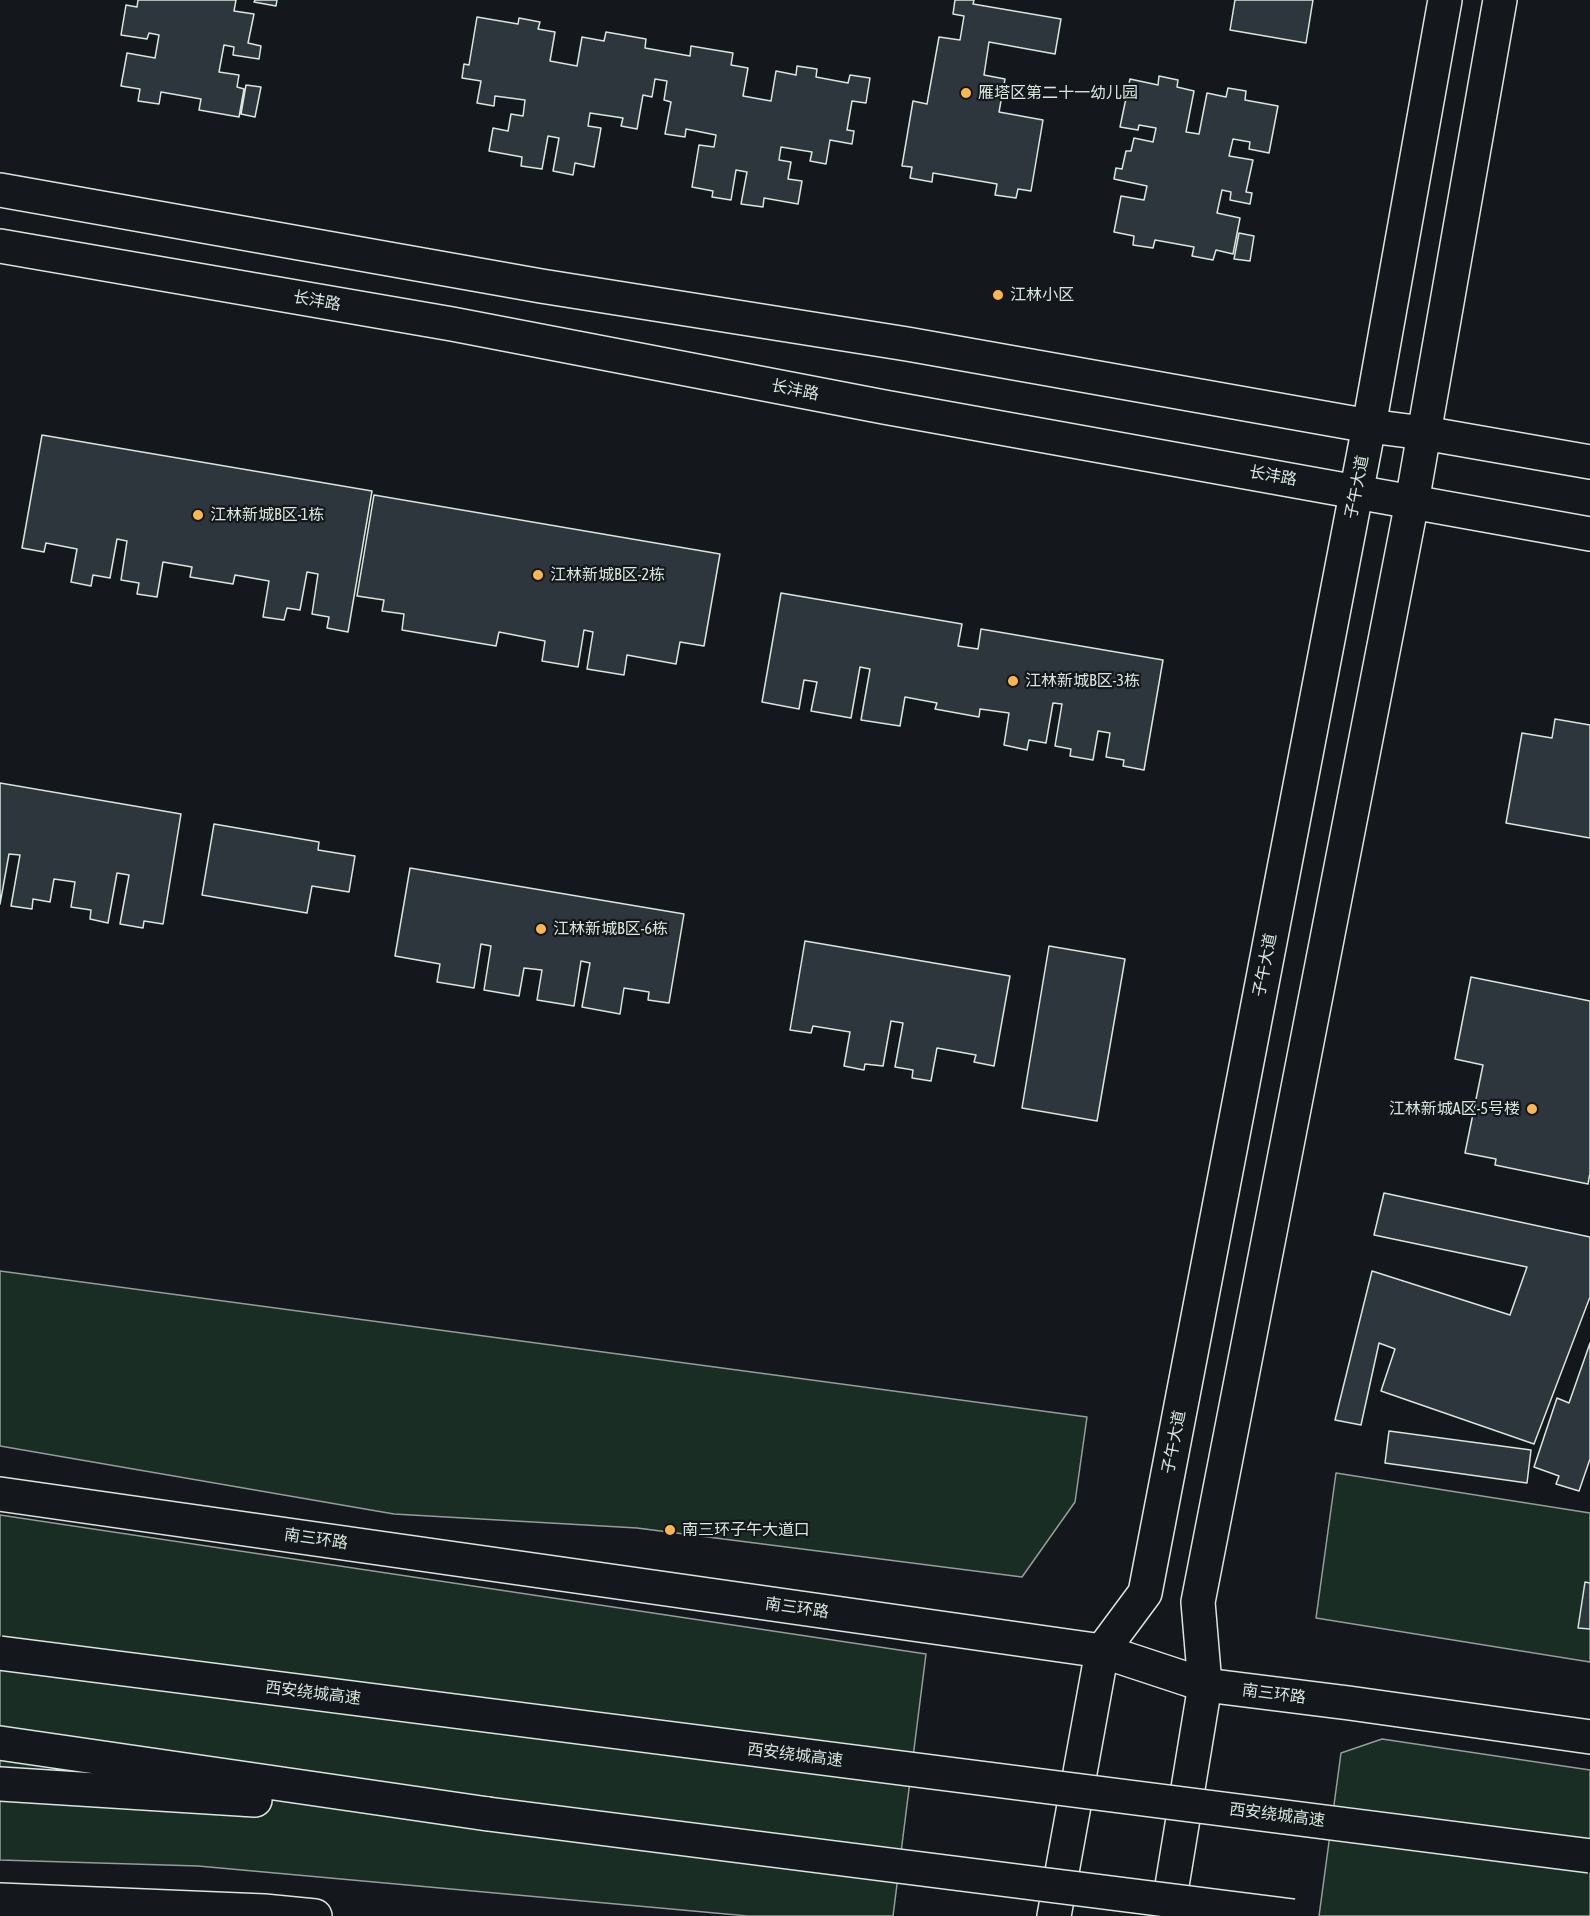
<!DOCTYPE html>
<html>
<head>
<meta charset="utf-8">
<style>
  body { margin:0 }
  canvas { display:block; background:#14181c }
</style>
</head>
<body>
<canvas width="1590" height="1916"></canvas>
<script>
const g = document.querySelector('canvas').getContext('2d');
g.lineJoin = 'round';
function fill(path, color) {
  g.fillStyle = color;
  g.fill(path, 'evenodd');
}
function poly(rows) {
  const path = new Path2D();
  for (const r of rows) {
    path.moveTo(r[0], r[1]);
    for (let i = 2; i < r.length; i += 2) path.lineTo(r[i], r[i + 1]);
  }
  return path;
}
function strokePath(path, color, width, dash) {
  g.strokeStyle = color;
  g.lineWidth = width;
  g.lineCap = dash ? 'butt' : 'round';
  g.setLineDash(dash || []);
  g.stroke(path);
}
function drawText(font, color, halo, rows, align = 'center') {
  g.font = font + ' "Asap Condensed","Noto Sans SC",sans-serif';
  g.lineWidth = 4.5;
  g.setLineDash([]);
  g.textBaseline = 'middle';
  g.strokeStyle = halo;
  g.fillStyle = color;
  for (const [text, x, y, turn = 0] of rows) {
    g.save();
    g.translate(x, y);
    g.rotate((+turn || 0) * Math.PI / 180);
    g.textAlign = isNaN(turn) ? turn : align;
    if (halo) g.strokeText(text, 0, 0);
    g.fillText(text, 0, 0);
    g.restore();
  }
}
const green = poly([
  [0,1271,1087,1417,1075,1502,1022,1577,637,1528,394,1514,0,1446,0,1271],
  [1336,1473,1590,1513,1590,1662,1316,1618,1336,1473],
  [0,1515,926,1654,893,1916,748,1916,198,1866,0,1860,0,1515],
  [1382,1739,1590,1770,1590,1916,1319,1916,1341,1753,1382,1739]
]);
fill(green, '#1a2d24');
strokePath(green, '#939e99', 1.5);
const building = poly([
  [138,0,236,0,234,11,254,14,248,43,261,46,259,59,233,55,234,47,224,45,219,72,239,75,237,87,244,89,239,117,199,110,201,99,161,92,159,104,138,101,140,89,121,86,127,53,155,58,159,35,149,33,147,39,121,35,126,5,137,7,138,0],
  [255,0,277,0,276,6,254,2,255,0],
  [955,0,974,0,973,4,1061,19,1055,54,989,42,984,75,1005,79,999,112,1043,120,1031,191,1018,189,1016,198,995,195,997,184,933,173,932,182,910,178,912,167,902,166,913,101,927,104,939,37,960,40,964,16,953,14,955,0],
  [1235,0,1313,0,1306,43,1230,30,1235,0],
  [477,17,518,24,519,18,540,22,538,29,555,32,550,61,577,66,582,37,604,41,606,32,646,39,645,48,690,56,691,46,733,53,731,65,748,68,743,96,771,101,776,71,796,75,797,66,817,69,816,77,848,83,850,75,870,78,866,103,852,101,847,130,854,131,852,144,830,140,826,164,810,161,812,152,781,147,779,160,791,162,788,179,802,181,798,204,764,198,763,207,741,204,747,172,736,170,731,200,712,197,713,191,692,187,699,145,714,147,716,135,686,129,685,137,665,134,671,102,664,100,667,81,655,79,652,97,643,95,637,129,621,126,623,118,590,113,588,126,601,128,594,167,575,163,573,175,553,171,559,138,548,136,542,169,521,166,522,157,489,151,493,128,508,131,511,114,523,116,525,100,495,96,494,106,477,103,481,81,462,78,464,64,469,65,477,17],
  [1159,76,1178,80,1177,87,1194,91,1186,132,1199,134,1207,93,1226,97,1228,88,1246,91,1245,100,1278,106,1269,153,1249,149,1250,142,1233,139,1229,156,1253,160,1246,192,1252,193,1250,204,1230,200,1231,192,1222,190,1217,213,1240,218,1233,254,1216,250,1213,260,1192,256,1194,247,1155,240,1153,248,1133,245,1134,236,1114,232,1121,196,1144,200,1147,186,1114,179,1116,168,1122,169,1126,151,1131,151,1134,138,1153,142,1156,128,1139,125,1138,130,1120,127,1130,79,1158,85,1159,76],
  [246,85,261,87,255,117,241,114,246,85],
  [1239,233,1254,236,1250,261,1234,259,1239,233],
  [42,435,372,491,348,632,327,628,329,617,312,614,318,574,307,572,300,610,287,608,284,620,263,617,269,581,235,575,233,584,190,577,192,567,163,562,157,597,137,594,139,583,121,580,127,541,117,539,110,578,93,575,91,586,71,582,77,549,46,543,44,552,22,548,42,435],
  [374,495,720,554,704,646,680,642,676,664,627,655,624,675,587,669,593,632,584,630,578,667,542,661,545,641,499,632,496,646,402,630,404,614,382,611,384,600,357,596,374,495],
  [781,593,962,624,958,646,978,649,981,629,1163,660,1144,770,1123,766,1124,760,1106,757,1110,733,1098,731,1093,760,1070,756,1071,749,1055,746,1062,704,1053,703,1046,743,1029,740,1027,750,1004,745,1009,713,980,709,979,717,935,709,937,703,905,697,900,726,861,720,870,669,860,667,851,718,811,711,817,682,804,680,799,709,762,702,781,593],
  [1555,719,1590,725,1590,838,1506,823,1522,733,1552,738,1555,719],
  [0,783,181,814,163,924,144,921,143,928,120,924,129,875,117,873,108,923,90,919,91,910,71,907,75,882,54,879,50,902,33,899,32,909,11,906,20,855,9,854,0,904,0,783],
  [214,824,319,842,318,850,355,856,349,892,312,886,307,913,202,895,214,824],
  [410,868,684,914,669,1003,648,1000,649,992,624,988,620,1014,582,1007,590,963,581,961,574,1006,537,1000,542,970,524,968,519,996,484,990,491,946,481,944,474,988,437,982,440,964,395,956,410,868],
  [805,941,1010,976,994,1066,974,1062,976,1055,937,1048,931,1081,912,1078,913,1070,895,1067,903,1023,891,1021,883,1066,865,1064,864,1070,844,1066,850,1032,813,1026,811,1033,790,1030,805,941],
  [1049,946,1125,959,1097,1121,1022,1108,1049,946],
  [1471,977,1590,1001,1590,1173,1588,1184,1495,1165,1496,1159,1465,1153,1483,1065,1455,1059,1471,977],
  [1384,1193,1590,1237,1590,1297,1534,1444,1381,1391,1395,1349,1379,1343,1361,1425,1335,1420,1372,1271,1510,1315,1527,1267,1374,1235,1384,1193],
  [1590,1343,1590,1459,1579,1491,1556,1484,1559,1476,1534,1467,1557,1398,1569,1403,1590,1343],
  [1389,1431,1531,1450,1527,1483,1385,1463,1389,1431],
  [1585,1582,1590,1583,1590,1629,1578,1628,1585,1582]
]);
fill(building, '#2c363c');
strokePath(building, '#d8e6dc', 1.5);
const minor = poly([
  [0,190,541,286,907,344,1369,426,1424,433,1590,462],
  [0,246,452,324,884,407,1590,534]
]);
const major = poly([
  [1054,1916,1102,1651,1145,1593,1369,426,1445,0],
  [1167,1916,1205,1685,1198,1602,1412,502,1500,0]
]);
const highway = poly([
  [0,1494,1102,1651,1205,1685,1349,1703,1590,1737],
  [0,1743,488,1814],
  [0,1784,255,1800],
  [0,1900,264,1911,315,1916]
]);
strokePath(minor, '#d8e6dc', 36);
strokePath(major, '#d8e6dc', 36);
strokePath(highway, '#d8e6dc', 36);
strokePath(minor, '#14181c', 33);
strokePath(major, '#14181c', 33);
strokePath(highway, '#14181c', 33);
const highwayBridge = poly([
  [0,1653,1590,1856],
  [488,1814,1293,1916]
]);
strokePath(highwayBridge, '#d8e6dc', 36, []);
strokePath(highwayBridge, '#14181c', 33);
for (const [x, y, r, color] of [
  [966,93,6,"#ffb74d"],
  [998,295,6,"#ffb74d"],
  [198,515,6,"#ffb74d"],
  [538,575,6,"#ffb74d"],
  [1013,681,6,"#ffb74d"],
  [541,929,6,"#ffb74d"],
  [1532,1109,6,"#ffb74d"],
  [670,1530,6,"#ffb74d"]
]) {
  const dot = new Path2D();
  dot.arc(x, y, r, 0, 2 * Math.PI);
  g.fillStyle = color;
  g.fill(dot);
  strokePath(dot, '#14181c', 2);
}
drawText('16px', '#d8e6dc', '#14181c', [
  ["雁塔区第二十一幼儿园",978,93],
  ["江林小区",1010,295],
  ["江林新城B区-1栋",210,515],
  ["江林新城B区-2栋",550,575],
  ["江林新城B区-3栋",1025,681],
  ["江林新城B区-6栋",553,929],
  ["江林新城A区-5号楼",1520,1109,"right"],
  ["南三环子午大道口",682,1530]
], 'left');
drawText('16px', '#d8e6dc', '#14181c', [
  ["长沣路",317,301,10],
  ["长沣路",795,390,11],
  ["长沣路",1273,476,10],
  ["子午大道",1357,487,-79],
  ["子午大道",1265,965,-79],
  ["子午大道",1174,1442,-79],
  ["南三环路",316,1539,8],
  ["南三环路",797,1608,8],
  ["西安绕城高速",313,1693,7],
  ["南三环路",1274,1694,7],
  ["西安绕城高速",795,1755,7],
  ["西安绕城高速",1277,1815,7]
]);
</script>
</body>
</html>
